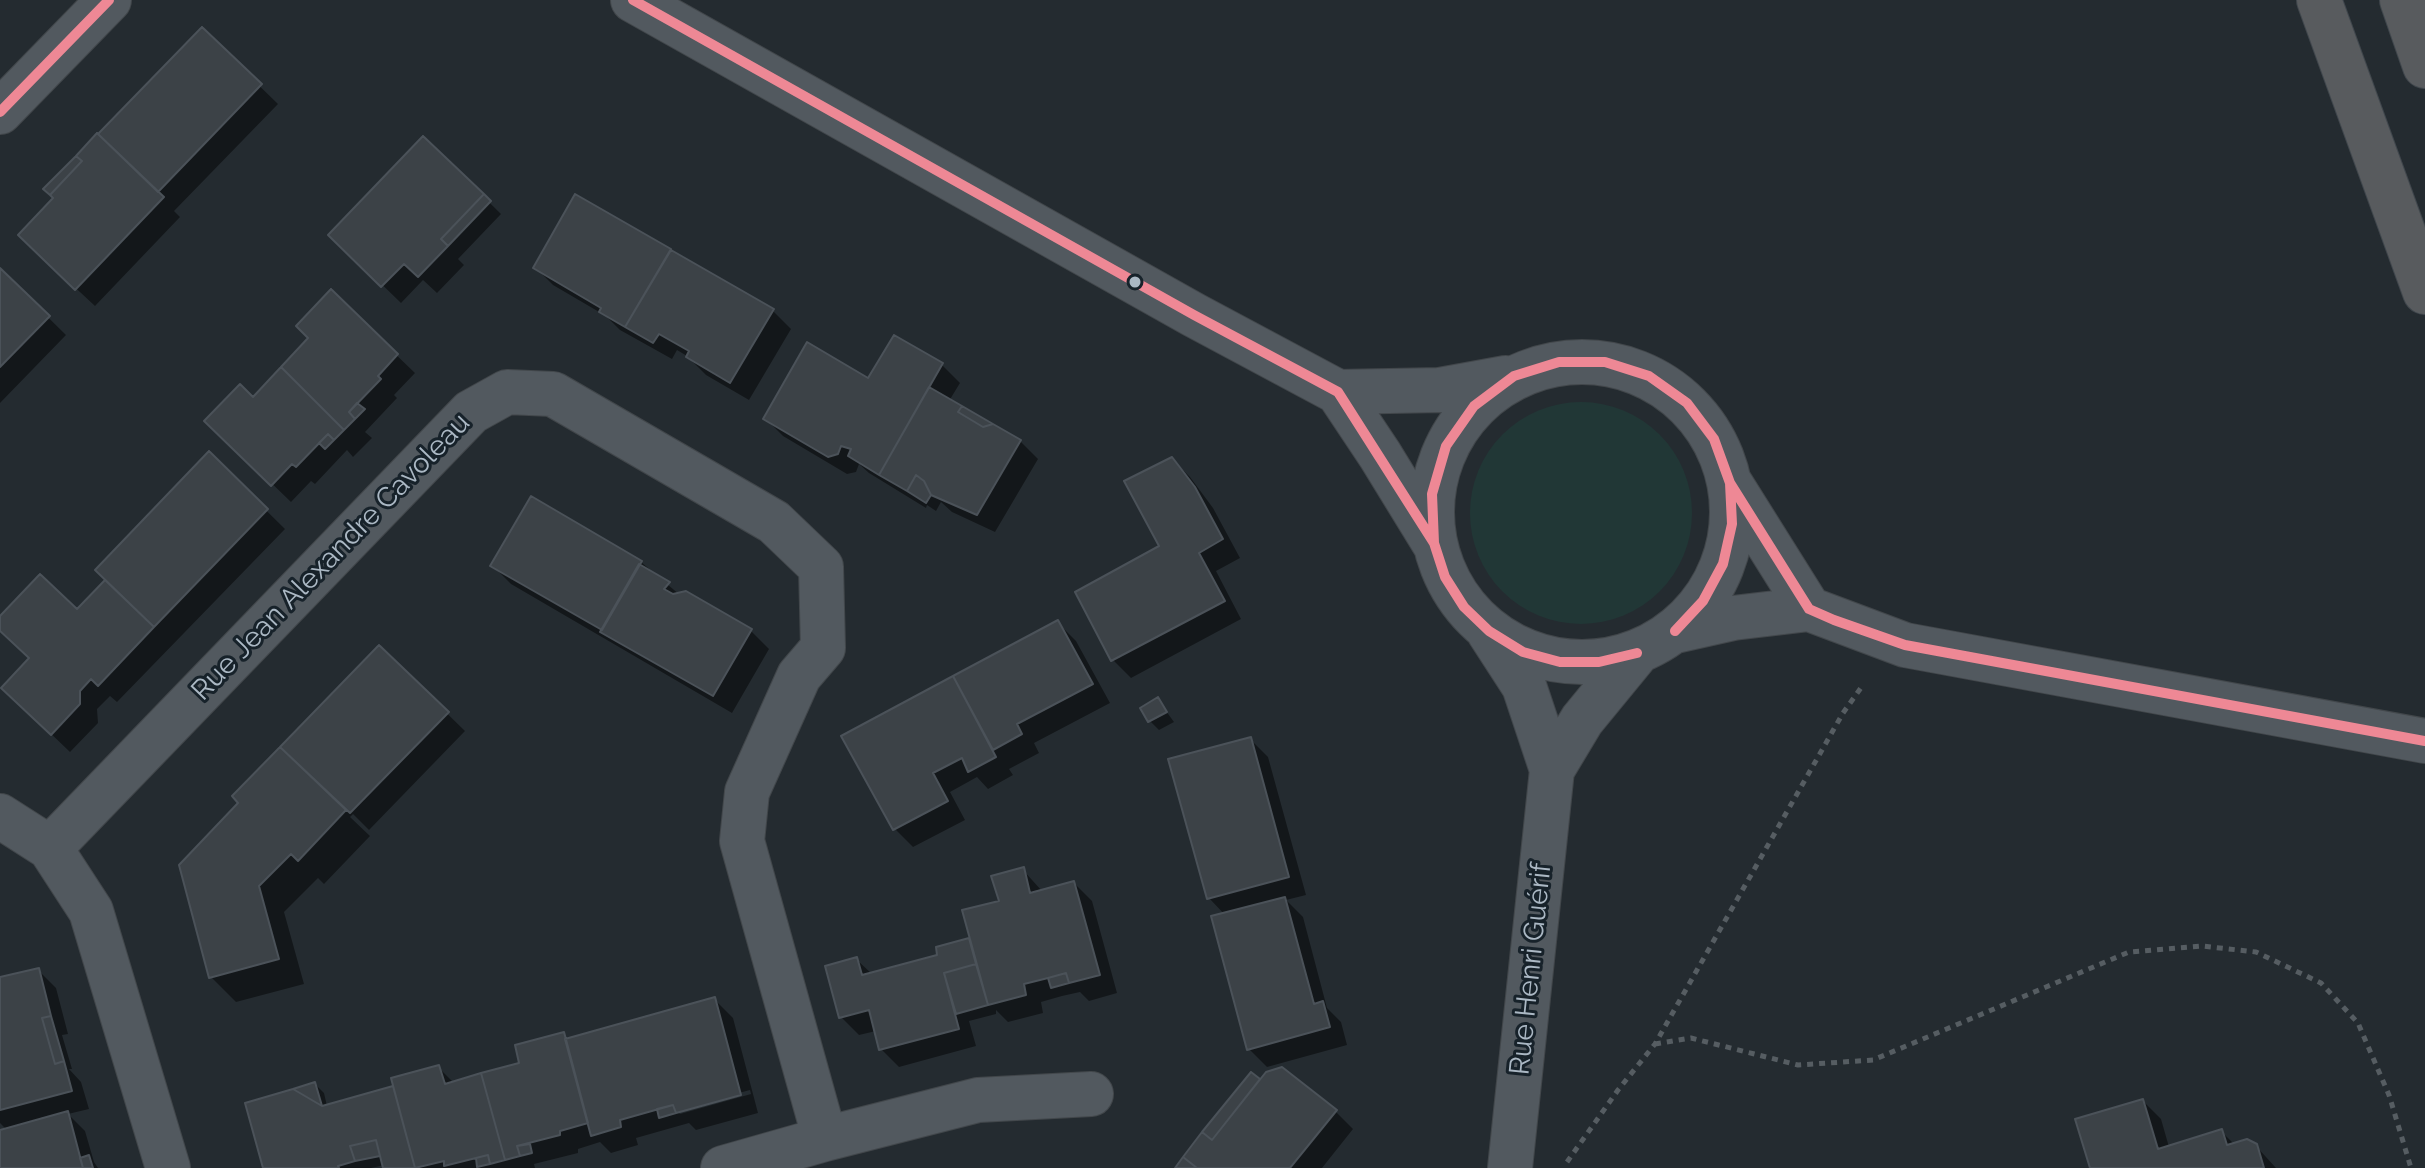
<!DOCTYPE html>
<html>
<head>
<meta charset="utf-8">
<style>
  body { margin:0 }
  canvas { display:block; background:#242b30 }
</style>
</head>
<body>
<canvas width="2425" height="1168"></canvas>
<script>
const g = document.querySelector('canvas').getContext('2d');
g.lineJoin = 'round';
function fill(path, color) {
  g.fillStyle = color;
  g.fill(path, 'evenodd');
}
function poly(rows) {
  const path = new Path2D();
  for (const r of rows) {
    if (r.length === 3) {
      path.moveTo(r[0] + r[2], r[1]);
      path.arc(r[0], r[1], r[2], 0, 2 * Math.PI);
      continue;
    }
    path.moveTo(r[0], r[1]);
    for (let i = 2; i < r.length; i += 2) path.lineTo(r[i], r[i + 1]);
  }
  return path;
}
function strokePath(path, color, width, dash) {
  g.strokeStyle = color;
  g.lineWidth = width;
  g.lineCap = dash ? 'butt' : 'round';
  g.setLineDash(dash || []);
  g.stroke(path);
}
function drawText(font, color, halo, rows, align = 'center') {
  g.font = font + ' Raleway,sans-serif';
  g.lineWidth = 6;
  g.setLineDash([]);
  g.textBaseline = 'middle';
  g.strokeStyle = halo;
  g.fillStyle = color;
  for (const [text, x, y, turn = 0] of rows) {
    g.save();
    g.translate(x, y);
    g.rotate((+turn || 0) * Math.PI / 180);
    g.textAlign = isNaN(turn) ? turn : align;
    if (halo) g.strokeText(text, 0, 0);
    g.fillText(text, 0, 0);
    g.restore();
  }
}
fill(poly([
  [1581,513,111]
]), '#213736');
fill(poly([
  [202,30,278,104,174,211,180,217,95,306,38,253],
  [424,138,501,214,458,259,464,265,437,293,423,280,401,303,331,235],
  [576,196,773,311,791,329,749,400,706,375,687,356,677,350,672,359,620,330,606,316,553,285,535,267],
  [0,270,66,335,0,403],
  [331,292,415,373,394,395,397,398,365,432,372,438,353,457,347,450,315,484,311,481,291,502,207,421,253,400,311,338],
  [942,365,960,383,949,401,1020,441,1038,459,995,532,952,512,941,502,936,511,927,505,926,508,869,473,859,464,856,472,847,474,783,436,765,418,869,380],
  [209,454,285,529,117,702,110,696,97,709,98,723,70,752,22,706,31,658,0,628,0,619,77,611,107,580],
  [1172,459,1190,477,1213,508,1240,558,1216,571,1241,619,1131,678,1113,660,1078,592,1161,547],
  [641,562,680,595,685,593,751,631,769,649,732,713,511,584,493,566],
  [1058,623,1076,641,1110,703,1034,743,1039,753,1009,769,1013,775,988,789,977,777,950,792,965,820,913,847,895,829,844,737],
  [379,647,465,731,369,830,353,814,350,817,370,836,324,884,318,878,284,912,304,984,236,1002,211,977,241,803,281,749],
  [1158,700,1174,722,1159,730,1150,721],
  [1250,739,1268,757,1306,895,1286,900,1303,917,1327,1008,1341,1022,1347,1045,1267,1067,1249,1049,1225,915,1209,898],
  [1023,870,1042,891,1074,883,1092,901,1117,993,1089,1001,1080,992,1062,996,1041,1002,1043,1013,1008,1022,996,1010,996,1014,969,1021,976,1046,899,1067,881,1049,876,1031,859,1035,841,1017,856,959,872,974,939,957,938,949,971,940],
  [38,970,56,988,68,1034,62,1035,72,1069,69,1069,81,1082,89,1109,68,1114,85,1131,94,1162,98,1168,0,1168,0,1132,7,1130,0,1123,0,980],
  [715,1000,733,1018,758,1113,696,1130,689,1123,636,1138,638,1145,611,1153,600,1142,578,1149,578,1153,534,1164,535,1168,385,1168,385,1165,371,1168,265,1168,315,1084,324,1093,327,1106,395,1088,439,1068,454,1083,522,1065,563,1035,568,1040],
  [750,1090,751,1094,680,1114,676,1110],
  [1251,1075,1260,1082,1335,1111,1353,1129,1322,1168,1177,1168],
  [2143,1101,2161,1119,2169,1147,2221,1131,2235,1145,2256,1146,2276,1168,2092,1168]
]), '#0007');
const building = poly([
  [202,27,262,84,158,192,98,134,202,27],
  [97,133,164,197,75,290,18,235,53,198,50,195,82,161,76,156,97,133],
  [423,136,484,194,441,239,448,246,418,277,404,264,381,287,328,235,423,136],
  [76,156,82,161,50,195,43,189,76,156],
  [484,194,491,201,448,246,441,239,484,194],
  [575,194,671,249,625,327,599,312,601,308,533,268,575,194],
  [671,250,774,309,730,383,686,357,689,351,659,334,653,343,625,327,671,250],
  [0,268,50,316,0,367,0,268],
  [331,289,398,354,378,376,381,379,349,412,355,419,344,430,281,367,308,338,296,326,331,289],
  [894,335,943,363,879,475,848,456,851,449,841,446,838,454,828,457,763,419,807,342,868,378,894,335],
  [281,367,344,430,334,440,328,434,296,467,292,464,271,486,204,421,240,384,253,397,281,367],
  [929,387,962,406,958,412,983,427,993,424,1021,440,977,515,931,495,924,481,916,475,907,491,879,475,929,387],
  [357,403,365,409,355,419,349,412,357,403],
  [962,406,993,424,983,427,958,412,962,406],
  [328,434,334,440,325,449,319,443,328,434],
  [209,451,268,509,154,627,95,570,209,451],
  [1172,457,1195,487,1223,539,1199,553,1225,601,1111,661,1075,592,1159,546,1124,481,1172,457],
  [916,475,924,481,931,495,926,503,907,491,916,475],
  [531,496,642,561,602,630,490,566,531,496],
  [639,564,670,582,664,589,673,594,686,591,752,629,713,696,600,632,639,564],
  [40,574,77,609,105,580,154,627,98,686,91,679,80,691,80,704,51,735,1,688,29,658,0,631,0,616,40,574],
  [1058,620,1093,684,1017,724,1022,734,993,750,953,676,1058,620],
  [379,645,449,712,350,813,280,747,379,645],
  [953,676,996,757,968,772,962,758,933,773,948,801,893,830,841,736,953,676],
  [1158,697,1167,712,1148,722,1140,708,1158,697],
  [1251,737,1289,877,1207,899,1168,759,1251,737],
  [280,747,346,810,298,861,291,854,259,886,279,959,209,978,179,865,238,803,232,796,280,747],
  [1024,867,1030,893,1074,881,1100,975,1069,983,1066,973,1048,978,1024,984,1026,995,988,1005,962,910,999,901,991,876,1024,867],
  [1285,897,1314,1004,1323,1001,1330,1027,1247,1050,1211,916,1285,897],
  [969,938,976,964,944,973,959,1029,879,1050,869,1010,839,1018,825,966,857,957,862,975,937,955,936,947,969,938],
  [976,964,988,1005,956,1014,944,973,976,964],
  [39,968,51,1016,42,1018,55,1064,64,1061,72,1091,0,1110,0,977,39,968],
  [1066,973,1069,983,1051,988,1048,978,1066,973],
  [715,997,741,1095,676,1113,673,1105,620,1120,621,1127,591,1136,565,1039,715,997],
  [51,1016,64,1061,55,1064,42,1018,51,1016],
  [564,1032,588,1123,560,1131,560,1135,517,1146,520,1156,505,1160,481,1073,519,1063,515,1045,564,1032],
  [439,1065,445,1084,481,1073,505,1160,490,1164,488,1155,444,1166,444,1161,415,1168,391,1078,439,1065],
  [1282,1067,1337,1110,1290,1168,1197,1168,1183,1157,1202,1132,1212,1140,1266,1072,1282,1067],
  [1251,1072,1260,1079,1212,1140,1202,1132,1251,1072],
  [315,1082,322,1106,293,1089,315,1082],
  [393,1086,415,1168,383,1168,376,1140,350,1146,355,1161,338,1166,339,1168,263,1168,245,1103,293,1089,322,1106,393,1086],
  [2143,1099,2158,1149,2222,1129,2227,1145,2247,1139,2257,1144,2264,1168,2090,1168,2075,1119,2143,1099],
  [673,1105,676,1113,659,1118,657,1109,673,1105],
  [68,1111,83,1168,0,1168,0,1130,68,1111],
  [376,1140,380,1156,355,1161,350,1146,376,1140],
  [530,1144,532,1153,520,1156,517,1146,530,1144],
  [89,1155,93,1168,83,1168,80,1158,89,1155],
  [488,1155,490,1164,477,1167,476,1158,488,1155],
  [1183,1157,1197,1168,1175,1168,1183,1157]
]);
fill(building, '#3c4247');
strokePath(building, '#4b5259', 2);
const street = poly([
  [633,0,1194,315,1338,392,1380,455,1434,543],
  [0,112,109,0],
  [1582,512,150],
  [1338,392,1440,390,1506,378],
  [1730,483,1809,609],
  [1675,631,1733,618,1809,609,1905,645,2425,741],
  [1489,632,1524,686,1552,770,1510,1168],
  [1552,770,1582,720,1637,653],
  [0,816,50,848,91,911,168,1168],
  [50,848,471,412,507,392,553,394,774,522,821,567,823,648,799,676,747,792,742,841,825,1139,723,1168],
  [825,1139,978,1100,1091,1094]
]);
const highway = poly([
  [2319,0,2425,292],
  [2402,0,2425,66]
]);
strokePath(street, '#42474b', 46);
strokePath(highway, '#40474d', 46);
strokePath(poly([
  [1655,1044,1691,1038,1798,1065,1873,1060,2129,952,2202,946,2256,952,2321,983,2358,1023,2389,1095,2411,1168],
  [1567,1162,1618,1090,1655,1044,1843,713,1863,685]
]), '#565d62', 5, [6, 6]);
strokePath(street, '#52595f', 44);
strokePath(highway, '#585b5e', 44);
strokePath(poly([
  [633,0,1194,315,1338,392,1434,543],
  [0,112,109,0],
  [1730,483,1809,609,1834,620,1905,645,2425,741],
  [1637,653,1599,662,1560,662,1523,652,1489,631,1464,607,1445,577,1434,543,1432,494,1446,446,1474,406,1514,376,1559,362,1605,362,1649,376,1687,403,1714,439,1730,483,1732,524,1723,564,1703,601,1675,631]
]), '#ee8895', 10);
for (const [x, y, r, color] of [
  [1135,282,7,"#abb8c4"]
]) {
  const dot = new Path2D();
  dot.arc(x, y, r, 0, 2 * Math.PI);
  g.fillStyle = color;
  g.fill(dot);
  strokePath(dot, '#17222a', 3);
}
drawText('28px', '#abb8c4', '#17222a', [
  ["Rue Jean Alexandre Cavoleau",331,557,-46],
  ["Rue Henri Guérif",1531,969,-84]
]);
</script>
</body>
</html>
